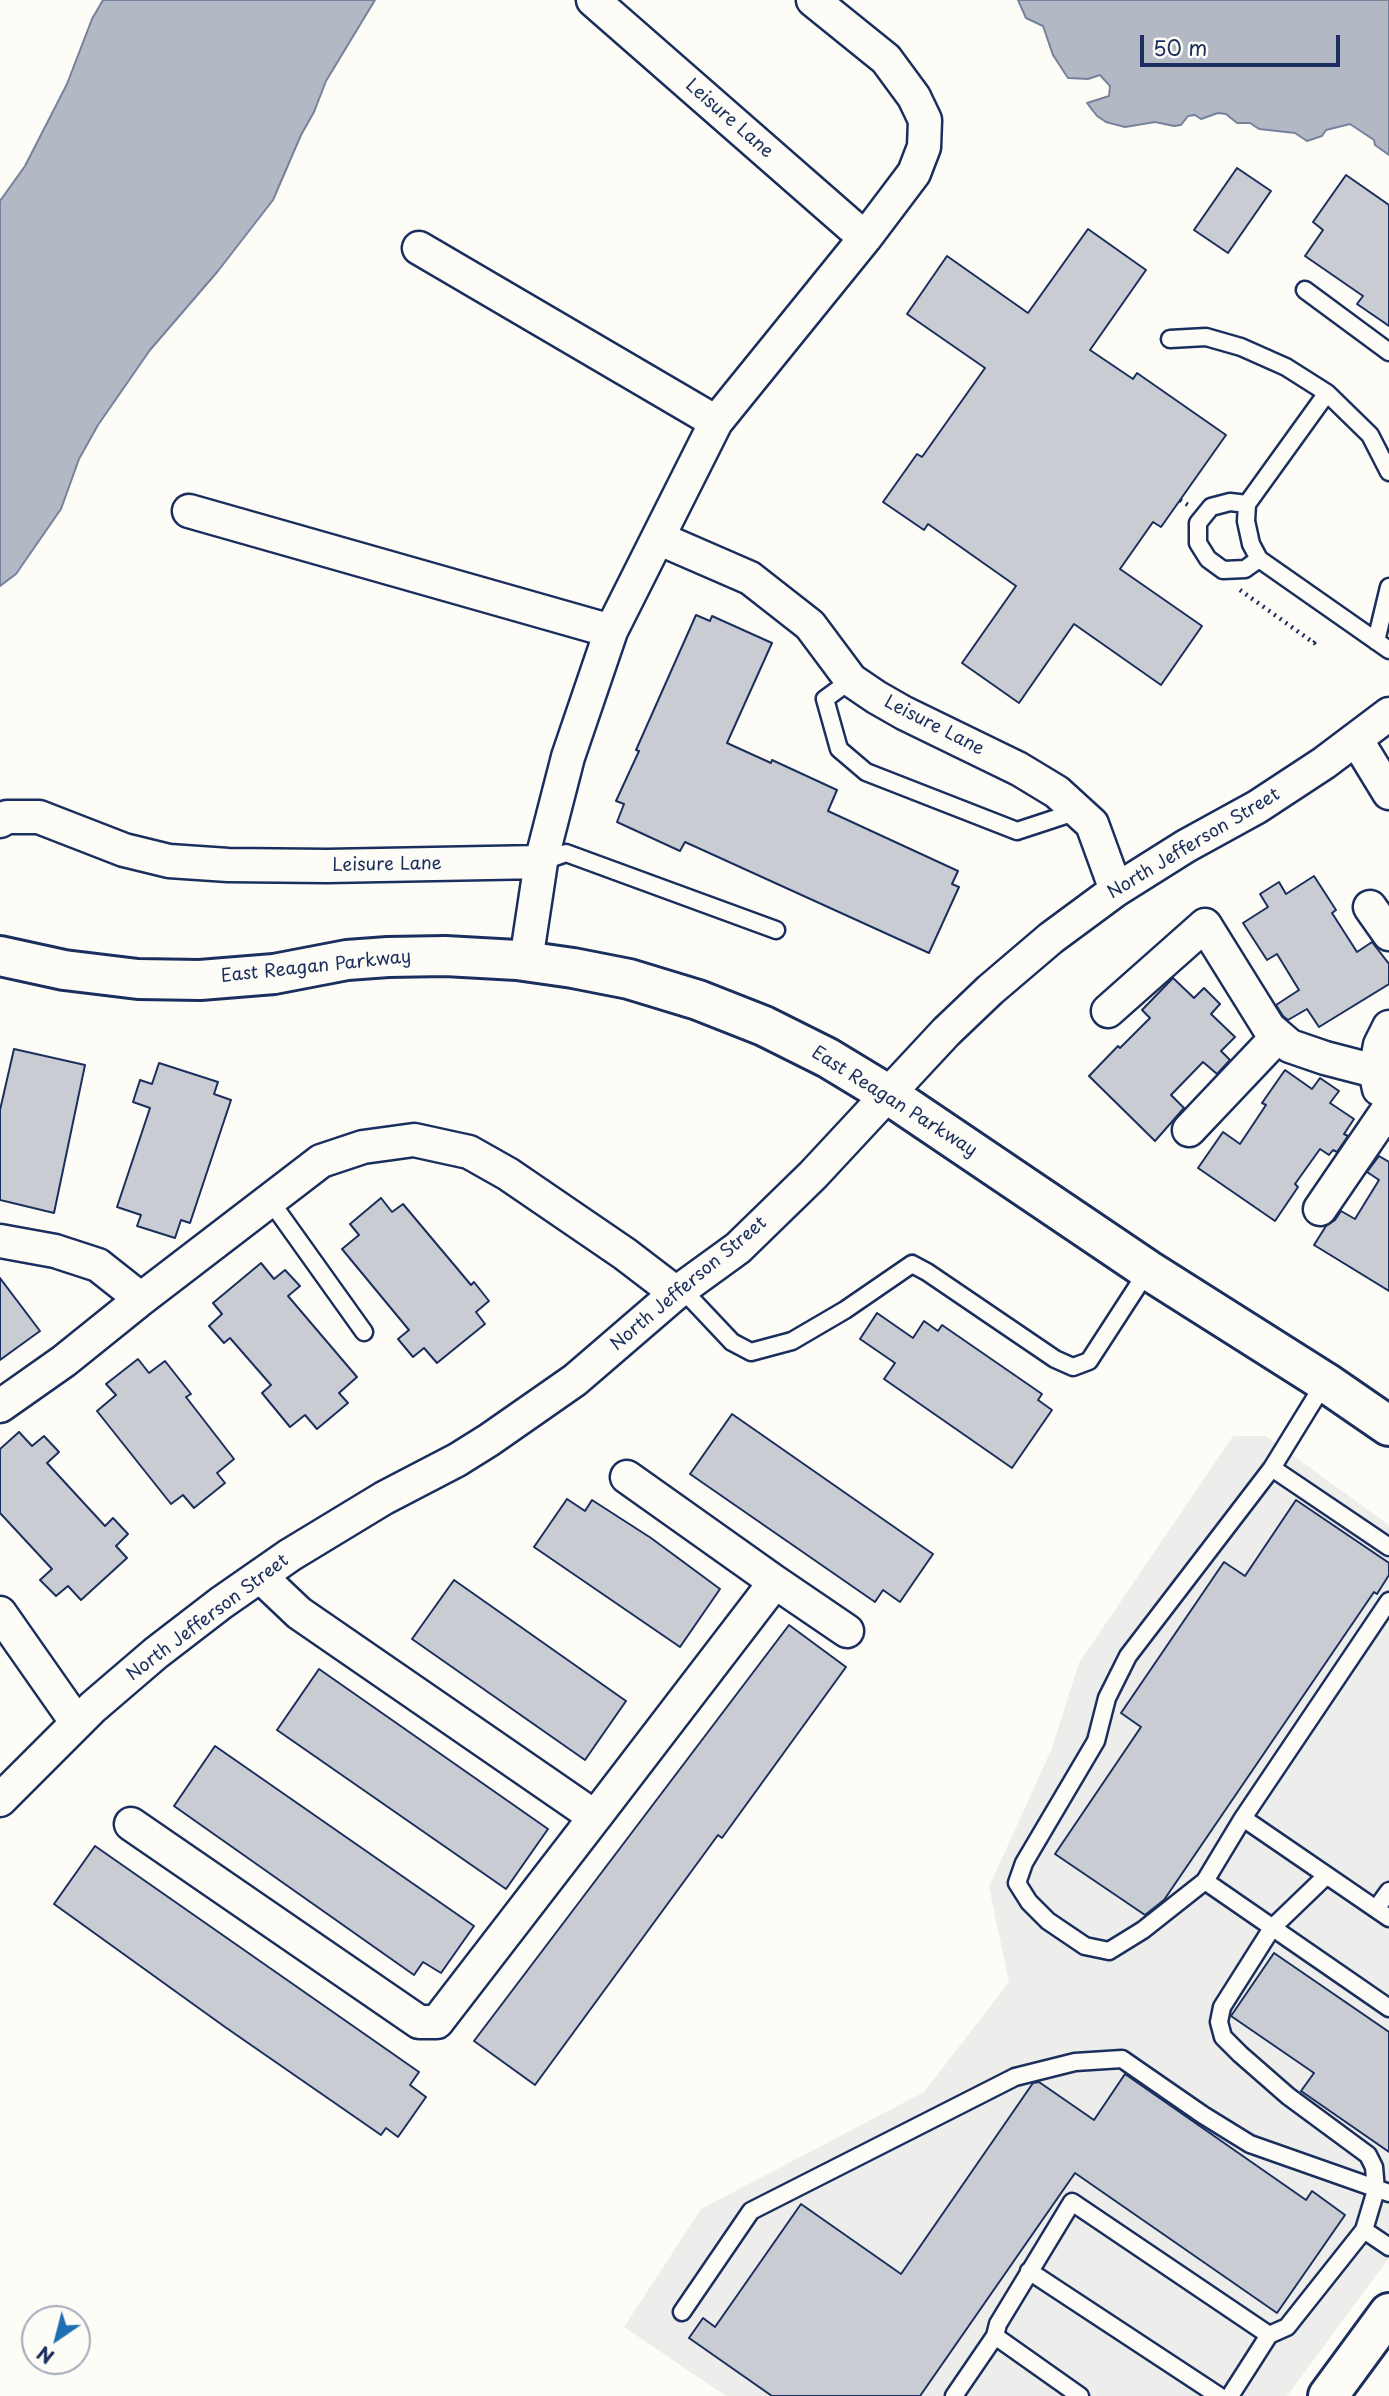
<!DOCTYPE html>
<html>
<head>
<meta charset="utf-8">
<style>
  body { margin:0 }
  #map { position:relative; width:1389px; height:2396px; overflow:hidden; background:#fdfcf7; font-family:"Playpen Sans",sans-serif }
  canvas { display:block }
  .north { position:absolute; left:21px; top:2305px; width:70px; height:70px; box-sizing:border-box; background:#fdfcf7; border:2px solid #a3aaba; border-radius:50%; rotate:215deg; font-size:19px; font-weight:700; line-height:28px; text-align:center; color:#1b2f5e }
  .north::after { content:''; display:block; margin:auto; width:24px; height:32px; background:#1f6fb2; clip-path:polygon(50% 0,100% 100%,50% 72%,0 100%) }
  .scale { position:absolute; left:1140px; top:35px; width:200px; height:32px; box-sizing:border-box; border:4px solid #1b2f5e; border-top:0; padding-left:9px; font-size:21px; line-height:24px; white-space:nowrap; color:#1b2f5e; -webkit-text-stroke:5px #fdfcf7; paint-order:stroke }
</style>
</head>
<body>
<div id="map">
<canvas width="1389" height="2396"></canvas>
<div class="north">N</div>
<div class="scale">50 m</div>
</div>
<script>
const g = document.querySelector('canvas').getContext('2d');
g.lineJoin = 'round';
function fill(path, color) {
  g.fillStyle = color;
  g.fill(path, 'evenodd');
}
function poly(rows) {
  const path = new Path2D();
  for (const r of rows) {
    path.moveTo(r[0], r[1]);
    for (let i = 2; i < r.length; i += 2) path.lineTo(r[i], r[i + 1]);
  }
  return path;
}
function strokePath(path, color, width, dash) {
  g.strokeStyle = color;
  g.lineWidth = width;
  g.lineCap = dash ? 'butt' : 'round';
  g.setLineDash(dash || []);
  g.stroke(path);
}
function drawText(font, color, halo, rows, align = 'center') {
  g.font = font + ' "Playpen Sans",sans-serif';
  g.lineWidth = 5;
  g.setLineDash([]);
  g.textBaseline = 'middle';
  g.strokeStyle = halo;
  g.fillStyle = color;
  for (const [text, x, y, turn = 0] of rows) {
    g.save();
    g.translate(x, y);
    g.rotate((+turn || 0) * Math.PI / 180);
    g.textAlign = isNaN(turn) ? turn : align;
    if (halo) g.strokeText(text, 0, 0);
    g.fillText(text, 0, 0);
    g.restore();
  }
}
fill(poly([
  [1233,1436,1266,1436,1389,1525,1389,2258,1287,2396,726,2396,624,2327,701,2209,924,2092,1009,1982,989,1887,1052,1748,1079,1663]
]), '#edeeec');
const water = poly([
  [103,0,375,0,326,81,314,112,301,135,273,200,218,271,150,350,98,425,79,459,61,509,16,574,0,586,0,201,25,166,67,84,92,19,103,0],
  [1018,0,1389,0,1389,155,1375,145,1374,140,1350,124,1326,130,1322,136,1307,141,1295,133,1259,129,1250,123,1237,123,1226,114,1218,113,1201,119,1195,115,1188,116,1181,125,1174,126,1155,122,1125,127,1106,122,1097,116,1087,103,1109,96,1110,86,1100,75,1088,79,1068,78,1053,55,1043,26,1026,18,1018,0]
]);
fill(water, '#b3b8c5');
strokePath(water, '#76819c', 2);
const building = poly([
  [1237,168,1271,191,1228,253,1194,230,1237,168],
  [1346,175,1389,205,1389,326,1357,304,1363,296,1305,256,1323,230,1313,222,1346,175],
  [1088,229,1146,270,1090,350,1133,379,1137,373,1226,435,1161,527,1153,522,1120,569,1202,626,1161,685,1074,624,1019,703,962,663,1016,586,928,524,924,530,883,502,917,454,922,457,985,368,907,314,947,256,1028,313,1088,229],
  [696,615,710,621,712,616,772,643,727,743,771,763,772,760,837,790,828,811,958,871,952,884,959,887,929,953,685,842,680,851,617,822,624,804,616,801,639,751,636,750,696,615],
  [1314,876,1336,910,1332,913,1357,952,1372,942,1389,964,1389,984,1319,1027,1307,1009,1288,1020,1283,1016,1276,1005,1299,990,1277,954,1267,960,1243,923,1268,907,1260,894,1279,882,1286,894,1314,876],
  [1173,978,1194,998,1204,988,1220,1004,1211,1014,1235,1037,1221,1051,1230,1060,1217,1074,1203,1062,1171,1095,1184,1108,1155,1141,1089,1076,1118,1046,1120,1048,1150,1018,1142,1010,1173,978],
  [14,1049,85,1065,54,1213,0,1200,0,1110,14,1049],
  [159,1063,218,1082,214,1094,231,1100,190,1223,181,1220,175,1238,137,1226,141,1215,117,1207,150,1108,133,1102,140,1080,152,1084,159,1063],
  [1285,1070,1312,1089,1320,1078,1339,1091,1330,1103,1354,1119,1344,1134,1348,1136,1337,1152,1333,1150,1329,1155,1320,1149,1295,1184,1298,1187,1275,1221,1198,1168,1223,1132,1240,1144,1266,1105,1262,1103,1285,1070],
  [1379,1156,1389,1162,1389,1291,1314,1245,1326,1226,1335,1220,1341,1211,1355,1219,1379,1180,1367,1172,1379,1156],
  [381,1198,392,1212,403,1204,471,1285,474,1282,489,1301,476,1312,485,1324,437,1363,424,1348,413,1357,398,1339,409,1330,342,1249,359,1235,350,1224,381,1198],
  [261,1263,274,1279,285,1270,300,1286,288,1296,357,1377,339,1393,348,1403,317,1429,305,1415,290,1427,262,1393,271,1385,230,1338,224,1343,209,1326,222,1314,213,1303,261,1263],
  [0,1278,40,1331,0,1360,0,1278],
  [877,1313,913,1338,924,1321,938,1331,942,1325,1042,1394,1038,1400,1052,1410,1012,1468,884,1379,895,1363,860,1339,877,1313],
  [138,1359,149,1373,165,1361,191,1394,186,1397,234,1459,217,1473,225,1483,194,1508,183,1495,171,1504,97,1411,116,1395,106,1384,138,1359],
  [732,1414,933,1554,900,1602,883,1590,875,1602,690,1474,732,1414],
  [19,1432,32,1446,44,1436,59,1452,47,1463,105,1526,113,1518,128,1534,116,1546,127,1558,81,1600,68,1586,56,1596,40,1580,52,1569,0,1513,0,1449,19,1432],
  [567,1499,585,1511,592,1500,651,1538,720,1589,680,1647,534,1547,567,1499],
  [1296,1500,1389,1563,1389,1575,1377,1594,1374,1592,1164,1900,1145,1915,1055,1854,1141,1727,1121,1713,1224,1562,1245,1576,1296,1500],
  [454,1580,626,1701,585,1760,412,1639,454,1580],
  [789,1625,846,1667,722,1838,718,1835,535,2085,474,2041,789,1625],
  [319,1669,548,1829,506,1889,277,1730,319,1669],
  [215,1746,474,1926,441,1973,423,1962,414,1975,174,1806,215,1746],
  [95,1846,419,2072,410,2085,426,2097,398,2137,386,2128,381,2135,225,2027,54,1904,95,1846],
  [1274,1953,1389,2032,1389,2152,1301,2091,1314,2073,1231,2016,1274,1953],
  [1125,2074,1306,2200,1312,2191,1345,2215,1277,2313,1075,2173,920,2396,772,2396,689,2338,703,2318,715,2327,801,2204,901,2274,1033,2083,1039,2082,1094,2120,1125,2074]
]);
fill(building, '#c9ccd3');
strokePath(building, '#1b2f5e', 2);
const lane = poly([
  [1305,290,1389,352],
  [1170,339,1206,337,1241,347,1286,367,1327,393,1247,504,1230,502,1211,507,1198,523,1198,543,1208,559,1223,570,1245,569,1259,559,1389,650],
  [1327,393,1370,435,1389,472],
  [1247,504,1246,521,1251,544,1259,559],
  [1376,641,1389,587],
  [851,680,825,699,839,749,866,772,1017,831,1078,811],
  [541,862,566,853,776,930],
  [269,1199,364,1332],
  [682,1289,732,1342,751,1352,792,1341,845,1310,912,1264,927,1272,1055,1359,1073,1367,1089,1361,1148,1270],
  [1325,1382,1272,1468,1389,1547],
  [1272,1468,1128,1656,1107,1698,1096,1741,1024,1863,1017,1883,1029,1902,1048,1921,1085,1946,1109,1951,1143,1930,1205,1881,1389,2008],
  [1243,1818,1389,1918],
  [1205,1881,1243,1818,1389,1601],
  [1376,1909,1389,1891],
  [1364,2230,1389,2247],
  [1029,2271,1219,2396],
  [682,2312,751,2211,1015,2077,1075,2062,1122,2059,1203,2115,1250,2144,1389,2193],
  [995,2336,1080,2396],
  [954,2396,995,2336,998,2324,1072,2202,1269,2335],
  [1230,2396,1269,2335,1287,2327,1364,2230,1376,2190,1374,2167,1368,2155,1288,2096,1240,2054,1223,2037,1219,2022,1222,2007,1272,1928,1326,1876]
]);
const street = poly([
  [593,0,865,238],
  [419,248,716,422],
  [189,511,611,631],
  [658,538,750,578,810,625,851,680,876,697,904,713,1019,769,1057,792,1092,824,1116,890],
  [1356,739,1389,793],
  [0,821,7,817,39,817,124,850,169,861,228,865,327,866,541,862,568,757,611,631,716,422,865,238,914,173,924,147,925,120,914,97,886,59,813,0],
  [1370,907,1389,934],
  [526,961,541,862],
  [1108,1011,1205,925,1269,1028,1290,1046,1325,1058,1375,1071],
  [1379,1089,1375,1071,1380,1045,1389,1027],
  [1189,1130,1278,1036],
  [1320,1209,1389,1108],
  [0,1241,55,1251,98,1265,141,1299,64,1361,0,1406],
  [141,1299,321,1161,363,1147,414,1140,469,1152,508,1174,625,1254,676,1293],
  [775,1582,847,1631],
  [0,1613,77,1723],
  [0,1800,93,1707,156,1653,221,1603,290,1555,384,1498,457,1460,489,1440,575,1380,676,1293,738,1248,813,1175,946,1032,990,990,1051,938,1116,890,1186,846,1257,807,1324,763,1389,714],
  [595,1817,775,1582,627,1477],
  [131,1824,419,2022,437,2022,595,1817,299,1613,260,1576]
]);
const secondary = poly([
  [0,956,64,970,138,979,200,980,274,974,347,960,388,957,445,956,517,960,573,968,629,979,698,1000,764,1026,828,1058,889,1095,1148,1270,1325,1382,1389,1426]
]);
const primary = poly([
  [1328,2396,1389,2313]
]);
strokePath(lane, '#1b2f5e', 21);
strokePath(street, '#1b2f5e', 37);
strokePath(secondary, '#1b2f5e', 44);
strokePath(primary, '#1b2f5e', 44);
strokePath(poly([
  [1180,500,1188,505],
  [1240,590,1314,643,1317,639]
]), '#1b2f5e', 4.5, [2, 5]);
strokePath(lane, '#fdfcf7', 16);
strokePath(street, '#fdfcf7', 32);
strokePath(secondary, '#fdfcf7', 38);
strokePath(primary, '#fdfcf7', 38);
drawText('18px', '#1b2f5e', '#fdfcf7', [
  ["Leisure Lane",729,119,41],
  ["Leisure Lane",934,726,27],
  ["North Jefferson Street",1194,844,-31],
  ["Leisure Lane",387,865,-1],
  ["East Reagan Parkway",316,967,-6],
  ["East Reagan Parkway",894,1102,32],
  ["North Jefferson Street",689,1284,-40],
  ["North Jefferson Street",208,1618,-37]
]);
</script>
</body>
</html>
